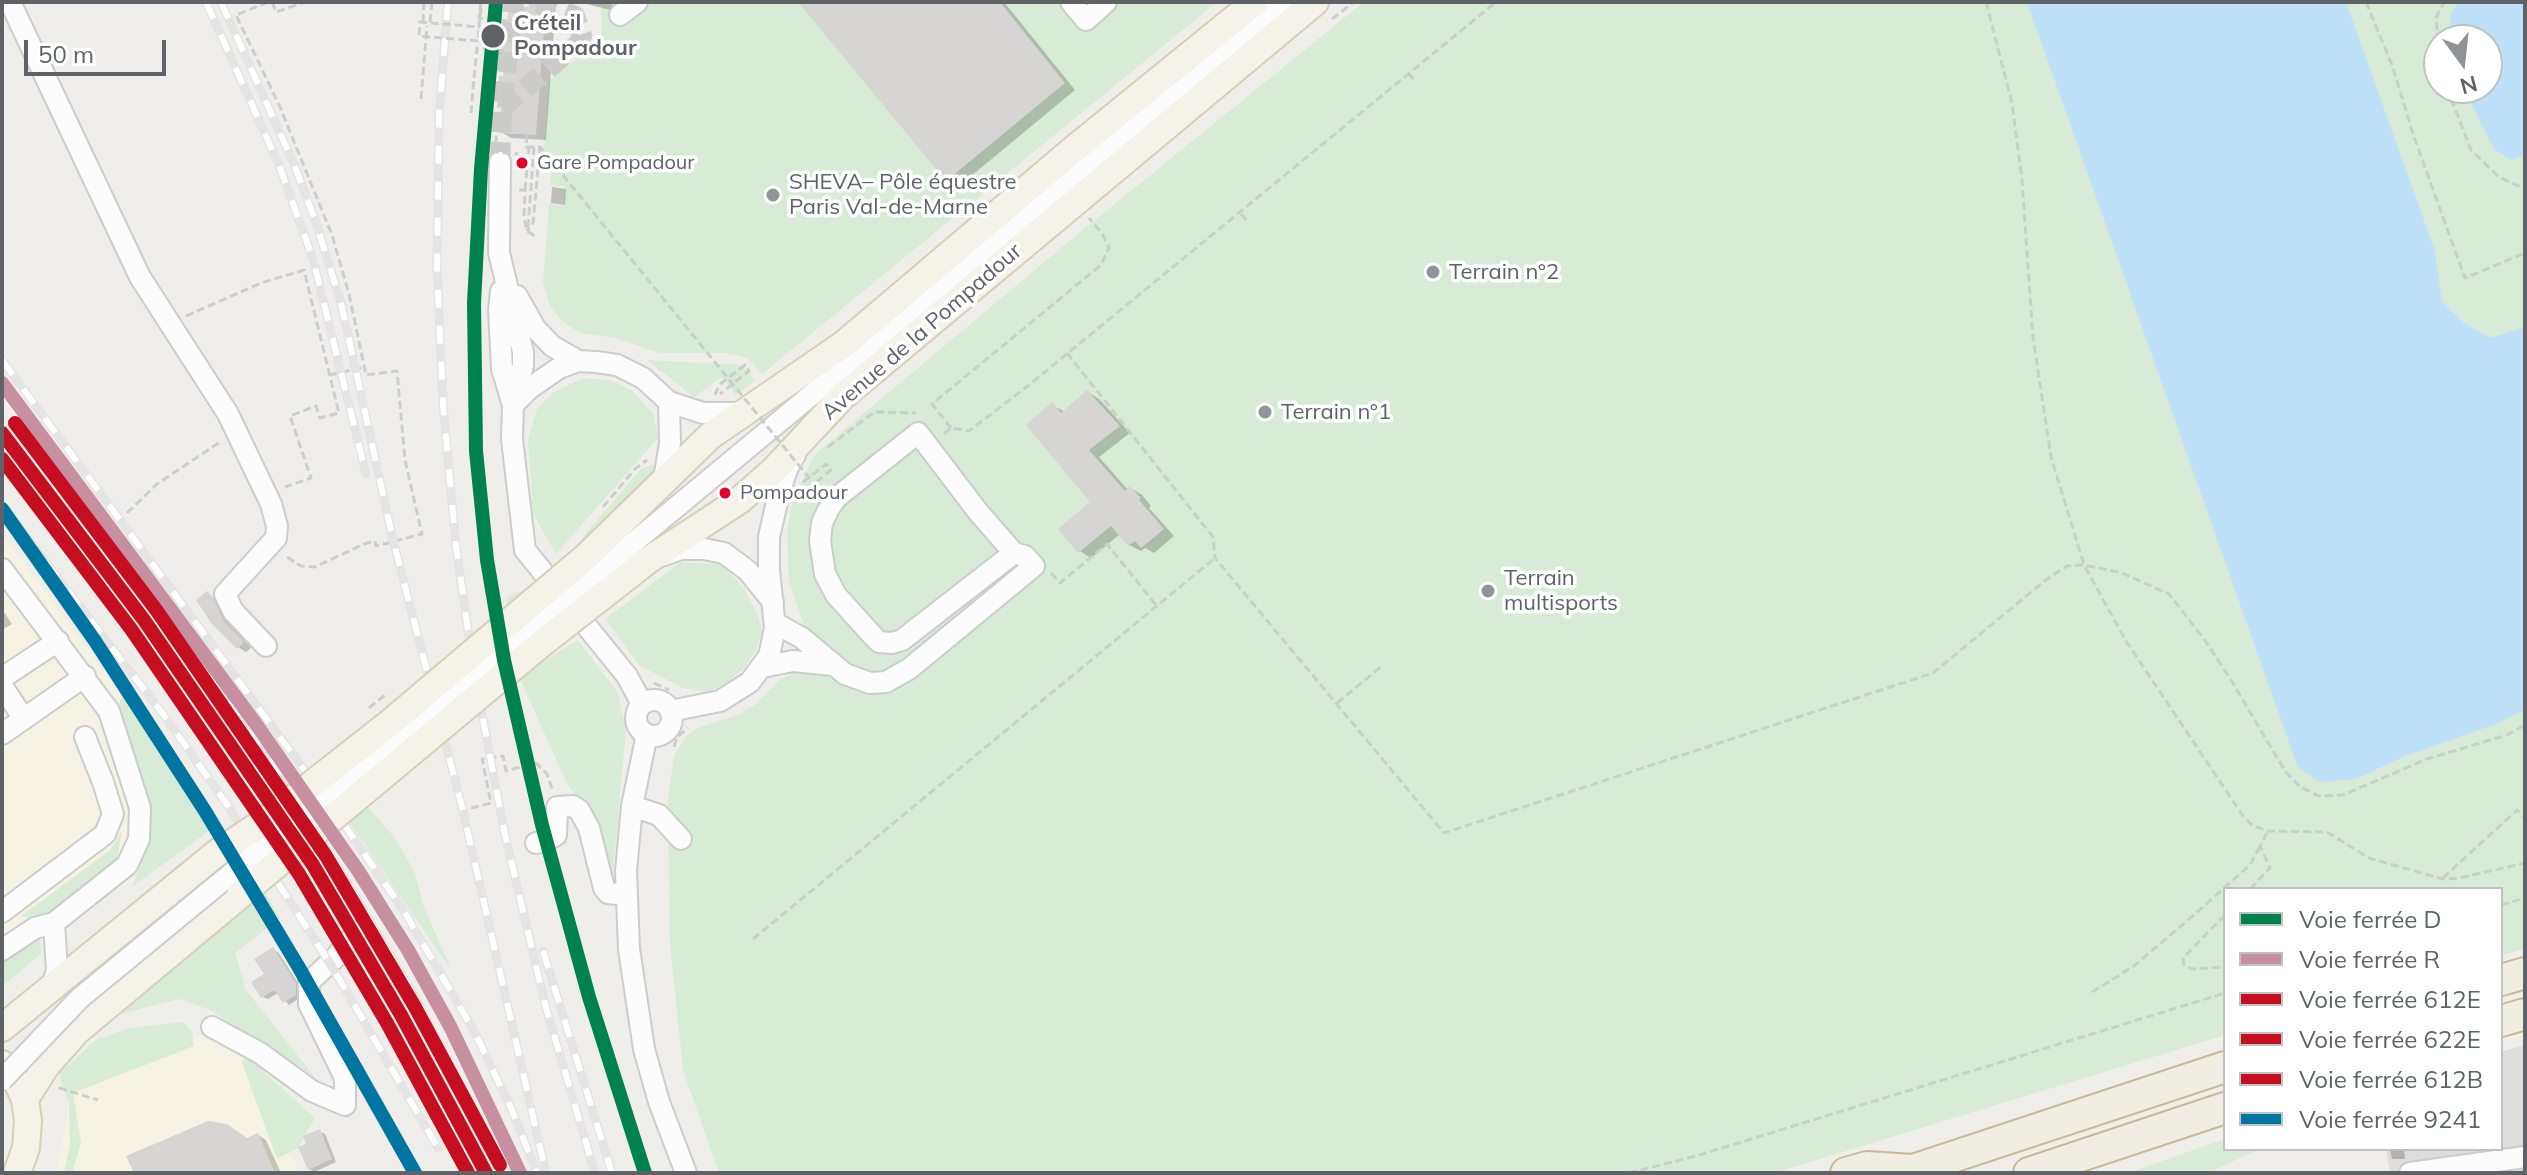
<!DOCTYPE html>
<html>
<head>
<meta charset="utf-8">
<style>
  body { margin:0 }
  #map { position:relative; width:2527px; height:1175px; overflow:hidden; background:#efeeea; font-family:Mulish,sans-serif }
  canvas { display:block }
  .frame { position:absolute; inset:0; border:4px solid #5f6368; pointer-events:none }
  .legend { position:absolute; left:2223px; top:887px; width:280px; height:264px; box-sizing:border-box; background:#fff; border:2px solid #bfc1c3; margin:0; padding:10px 14px; list-style:none; font-size:24px; color:#5f6368 }
  .legend li { display:flex; align-items:center; gap:16px; height:40px }
  .legend b { width:40px; border:2px solid #bfc1c3 }
  .north { position:absolute; left:2423px; top:24px; width:80px; height:80px; box-sizing:border-box; background:#fff; border:2px solid #bfc1c3; border-radius:50%; rotate:165deg; font-size:22px; font-weight:700; line-height:32px; text-align:center; color:#5f6368 }
  .north::after { content:''; display:block; margin:auto; width:28px; height:36px; background:#919496; clip-path:polygon(50% 0,100% 100%,50% 72%,0 100%) }
  .scale { position:absolute; left:24px; top:40px; width:142px; height:36px; box-sizing:border-box; border:4px solid #5f6368; border-top:0; padding-left:10px; font-size:24px; line-height:28px; white-space:nowrap; color:#5f6368; -webkit-text-stroke:6px #fff; paint-order:stroke }
</style>
</head>
<body>
<div id="map">
<canvas width="2527" height="1175"></canvas>
<div class="frame"></div>
<ul class="legend">
<li><b style="height:10px;background:#00824e"></b>Voie ferrée D</li>
<li><b style="height:10px;background:#c790a1"></b>Voie ferrée R</li>
<li><b style="height:10px;background:#c50e1f"></b>Voie ferrée 612E</li>
<li><b style="height:10px;background:#c50e1f"></b>Voie ferrée 622E</li>
<li><b style="height:10px;background:#c50e1f"></b>Voie ferrée 612B</li>
<li><b style="height:10px;background:#0075a1"></b>Voie ferrée 9241</li>
</ul>
<div class="north">N</div>
<div class="scale">50 m</div>
</div>
<script>
const g = document.querySelector('canvas').getContext('2d');
g.lineJoin = 'round';
function fill(path, color) {
  g.fillStyle = color;
  g.fill(path, 'evenodd');
}
function poly(rows) {
  const path = new Path2D();
  for (const r of rows) {
    if (r.length === 3) {
      path.moveTo(r[0] + r[2], r[1]);
      path.arc(r[0], r[1], r[2], 0, 2 * Math.PI);
      continue;
    }
    path.moveTo(r[0], r[1]);
    for (let i = 2; i < r.length; i += 2) path.lineTo(r[i], r[i + 1]);
  }
  return path;
}
function strokePath(path, color, width, dash) {
  g.strokeStyle = color;
  g.lineWidth = width;
  g.lineCap = dash ? 'butt' : 'round';
  g.setLineDash(dash || []);
  g.stroke(path);
}
function drawText(font, color, halo, rows, align = 'center') {
  g.font = font + ' Mulish,sans-serif';
  g.lineWidth = 7;
  g.setLineDash([]);
  g.textBaseline = 'middle';
  g.strokeStyle = halo;
  g.fillStyle = color;
  for (const [text, x, y, turn = 0] of rows) {
    g.save();
    g.translate(x, y);
    g.rotate((+turn || 0) * Math.PI / 180);
    g.textAlign = isNaN(turn) ? turn : align;
    if (halo) g.strokeText(text, 0, 0);
    g.fillText(text, 0, 0);
    g.restore();
  }
}
fill(poly([
  [2,535,213,817,148,876,2,934],
  [232,1022,299,1173,57,1173,72,1087]
]), '#f7f3e4');
fill(poly([
  [2525,1045,2525,1172,2390,1173,2386,1149,2501,1149,2501,1052]
]), '#dfddda');
fill(poly([
  [579,2,1217,2,762,374,747,358,726,353,659,353,616,338,580,333,562,321,550,306,543,282,549,204,564,205,565,186,550,185,552,169,543,159,549,81,602,38,601,7],
  [1364,2,2525,2,2525,949,2501,955,2501,889,2225,889,2225,1035,1774,1173,719,1173,683,1070,670,943,668,801,674,756,686,736,698,728,738,715,753,706,782,678,794,673,822,674,839,682,850,665,804,625,789,582,787,533,792,504,814,455,1085,228],
  [2439,40,2487,40,2487,88,2439,88],
  [647,360,741,365,755,380,736,395,722,377,694,397],
  [583,378,610,380,633,391,653,414,658,438,556,554,533,514,528,440,537,409,554,392],
  [659,462,647,485,573,557,508,610,506,600,515,593,529,590,571,555,586,533,641,469],
  [681,562,722,564,744,589,758,615,762,631,756,650,744,668,730,680,708,692,683,688,639,665,605,619],
  [578,640,618,693,623,718,627,719,612,881,592,817,566,782,519,676],
  [122,695,219,824,133,886,150,835,147,807,109,740],
  [367,806,395,838,415,873,423,905,452,971,349,822],
  [122,831,117,859,102,876,47,917,20,917,110,850],
  [265,893,280,918,235,953,246,990,314,1076,210,1010,179,999,120,1014],
  [40,939,41,954,2,986,2,962,32,940],
  [184,1022,192,1032,194,1046,73,1093,81,1143,72,1173,64,1173,70,1143,69,1104,59,1074,95,1040,130,1028],
  [249,1059,315,1118,298,1148,277,1159,241,1060],
  [2225,1139,2225,1149,2259,1149,2208,1173,2128,1173]
]), '#d8ebd6');
fill(poly([
  [2027,2,2346,2,2435,251,2442,302,2463,322,2490,338,2525,327,2525,710,2496,724,2405,756,2356,779,2320,782,2298,768],
  [2459,2,2525,2,2525,155,2511,160,2494,149,2467,95,2465,88,2487,88,2487,40,2449,40,2451,14]
]), '#bfe0f9');
fill(poly([
  [534,2,556,2,546,140,511,138,501,132],
  [578,2,613,2,611,10],
  [801,2,1004,2,1075,90,959,186,948,179],
  [552,187,566,189,565,205,551,203],
  [1088,392,1099,399,1130,433,1099,457,1128,490,1131,488,1142,495,1151,506,1149,508,1174,536,1154,553,1145,548,1141,551,1129,545,1120,534,1091,558,1080,551,1093,502,1052,405,1065,412],
  [207,593,221,604,231,626,251,648,246,652,238,647],
  [2,609,12,624,2,630],
  [273,950,278,952,301,988,301,997,289,1005,278,993,268,999,263,997],
  [320,1132,325,1134,336,1162,314,1172,309,1169],
  [258,1135,266,1140,281,1173,141,1173],
  [2390,1149,2404,1149,2405,1159,2392,1159]
]), '#0003');
fill(poly([
  [529,2,546,2,536,135,499,133,505,51,501,51,504,21,507,21,509,6,529,7],
  [798,2,1000,2,1065,83,946,181],
  [1087,390,1120,426,1089,450,1125,491,1130,486,1141,498,1139,500,1164,529,1141,548,1135,541,1128,546,1111,526,1078,553,1058,529,1090,502,1026,425,1052,402,1061,413],
  [207,591,213,597,223,620,244,642,237,649,211,623,196,600],
  [273,947,296,983,296,995,283,1003,274,990,261,998,251,982,264,974,254,959],
  [208,1121,227,1124,247,1138,258,1133,275,1173,134,1173,126,1156],
  [320,1129,332,1159,308,1170,298,1147,306,1144,303,1136]
]), '#d6d5d3');
strokePath(poly([
  [502,108,578,44,582,36,575,16,551,6,530,2],
  [500,162,502,108,514,2]
]), '#cbcbca', 20, [20, 10]);
const minor = poly([
  [10,2,140,277,228,414,271,504,277,526,276,538,225,594,233,611,266,646],
  [1071,2,1086,20,1106,2],
  [620,15,637,2],
  [500,162,499,253,523,352,523,365,513,405,512,439,525,550,627,676,642,704],
  [501,291,499,310,502,369,513,405],
  [517,296,535,328,552,346,578,361],
  [515,403,530,388,559,368,578,361,596,362,617,365,643,378,669,402,703,413,742,413],
  [664,480,670,443,669,402],
  [664,555,681,549,704,549,724,553,748,571,773,602],
  [2,569,109,711,140,808,139,839,127,865,54,923,35,928,2,950],
  [598,572,1285,2],
  [775,623,802,638,845,674,870,683,886,682,909,669,1034,566,1025,556,1014,553,979,513,918,433,836,498,828,510,822,523,820,541,825,574,836,595,873,636,879,642,892,643,902,640,1014,553],
  [762,667,793,661,833,665],
  [2,678,58,641],
  [2,686,24,719],
  [654,718,18],
  [670,711,720,701,750,682,769,656,775,628,769,570,769,537,779,493,788,467,795,455],
  [2,734,85,676],
  [647,734,632,806,626,871,629,949,644,1049,659,1102,686,1173],
  [632,806,659,815,681,839],
  [536,843,546,841,556,835,557,807,573,806,579,810,589,828,604,888,608,893,626,895],
  [2,912,105,834,113,814,103,782,85,737],
  [52,986,57,970,54,923],
  [212,1027,260,1053,312,1091,345,1105,345,1078,309,1004,309,982,336,957,356,932],
  [2410,1173,2525,1157]
]);
const major = poly([
  [586,557,710,436,844,344,1074,149,1255,2],
  [610,590,647,561,740,500,773,471,843,396,1315,2],
  [2,1028,217,853],
  [2,1064,17,1082,25,1099,28,1121,26,1148,17,1173],
  [25,1099,46,1066,77,1031,240,895]
]);
const highway = poly([
  [2501,980,2525,973],
  [2501,1021,2525,1014],
  [1846,1173,1867,1167,1913,1170],
  [1904,1173,2225,1067],
  [2029,1173,2225,1108]
]);
strokePath(minor, '#cbcccc', 24);
strokePath(major, '#d7ceb8', 30);
strokePath(highway, '#c8b996', 34);
strokePath(poly([
  [268,2,236,15,280,107,332,235,349,294,366,375,397,371,405,460,422,534,376,546,375,541,364,544,315,567,301,566,284,555],
  [272,2,276,12,305,2],
  [481,2,479,18,506,21,503,52],
  [1986,2,2012,103,2022,180,2033,338,2051,457,2084,565,2126,641,2243,816,2253,826,2268,831,2327,832,2369,858,2443,879,2459,878,2525,863],
  [2366,2,2392,65,2414,137,2465,278,2525,253],
  [1332,19,1354,2],
  [423,22,424,2],
  [430,22,432,2],
  [537,24,540,24],
  [479,30,478,41,504,43],
  [2439,54,2436,18,2444,2],
  [1408,73,1415,81],
  [474,78,477,48,504,50],
  [2447,88,2471,150,2499,177,2525,189],
  [421,99,427,26],
  [471,113,474,77],
  [527,135,526,147,540,147,533,223,527,231],
  [519,190,525,190,524,218,527,231,536,237],
  [525,190,529,147],
  [1241,214,1248,222],
  [528,227,534,147],
  [186,316,261,283,304,270,339,413,320,418,316,406,290,416,311,478,285,487],
  [1067,353,1213,537,1215,558,1444,833,1933,673,2047,579,2067,566,2084,565,2122,573,2169,594,2204,639,2231,680,2285,771,2300,787,2319,796,2343,795,2427,759,2507,735,2525,725],
  [330,375,365,367],
  [715,395,719,385,745,365,749,371,720,394],
  [951,428,932,404,1101,265,1109,248,1103,235,1089,218],
  [944,434,951,428,969,431,1029,385,1496,2],
  [828,447,874,412,916,413],
  [803,482,826,464,831,470,814,484],
  [603,507,635,469,647,460],
  [127,513,157,484,220,442],
  [1051,573,1060,583,1107,544,1156,605],
  [654,683,669,690],
  [1337,703,1382,666],
  [674,747,677,737,688,728],
  [471,808,491,803,482,759,503,756,506,771,536,763,547,774,552,789],
  [2443,878,2517,810,2525,818],
  [2250,889,2270,868,2260,846,2268,831],
  [2501,905,2525,898],
  [2225,915,2183,958,2184,965,2192,969,2225,967],
  [753,939,1215,558],
  [2092,992,2134,966,2187,921,2250,865,2260,846],
  [59,1088,98,1100],
  [1629,1173,1696,1156,2225,993]
]), '#cacfcc', 3, [8, 4]);
strokePath(minor, '#fdfcfc', 20);
strokePath(major, '#f4f2e9', 26);
strokePath(highway, '#f0ede3', 30);
const rail = poly([
  [206,2,279,165,313,259,366,474],
  [221,2,294,164,315,220,341,303,393,540,462,807,546,1173],
  [448,2,439,115,437,269,443,404,456,546,474,672,505,835,546,1008,595,1173],
  [2,360,336,813,404,911,475,1033,511,1108,537,1173],
  [2,505,166,718,226,803,331,965,438,1148],
  [106,523,192,642,323,842,414,995,506,1173],
  [137,585,224,714,266,780,356,932,452,1107],
  [543,951,612,1173]
]);
strokePath(rail, '#e4e4e4', 9);
strokePath(rail, '#fff', 6, [18]);
const minorBridge = poly([
  [2,1080,80,998,598,572]
]);
const majorBridge = poly([
  [217,853,265,821,391,722,586,557],
  [240,895,541,644,610,590]
]);
strokePath(minorBridge, '#cbcccc', 24, []);
strokePath(majorBridge, '#d7ceb8', 30, []);
strokePath(poly([
  [481,8,479,27,505,29],
  [478,41,419,36,420,22,479,27],
  [503,52,495,152,518,154],
  [540,147,814,484],
  [369,708,385,695]
]), '#cacfcc', 3, [8, 4]);
strokePath(minorBridge, '#fdfcfc', 20);
strokePath(majorBridge, '#f4f2e9', 26);
strokePath(poly([
  [496,2,481,169,474,303,476,451,487,560,504,660,542,825,589,997,645,1173]
]), '#00824e', 14);
strokePath(poly([
  [2,383,256,724,359,872,408,950,451,1028,520,1173]
]), '#c790a1', 14);
strokePath(poly([
  [2,433,144,620,313,865,401,1015,486,1173]
]), '#c50e1f', 14);
strokePath(poly([
  [2,459,131,629,299,874,387,1023,468,1173]
]), '#c50e1f', 14);
strokePath(poly([
  [15,423,157,611,326,856,415,1007,500,1165]
]), '#c50e1f', 14);
strokePath(poly([
  [2,509,95,641,205,811,298,966,415,1173]
]), '#0075a1', 14);
for (const [x, y, r, color] of [
  [493,36,13,"#5f6368"],
  [522,163,7,"#e4002b"],
  [773,195,8,"#919496"],
  [1433,272,8,"#919496"],
  [1265,412,8,"#919496"],
  [725,493,7,"#e4002b"],
  [1488,591,8,"#919496"]
]) {
  const dot = new Path2D();
  dot.arc(x, y, r, 0, 2 * Math.PI);
  g.fillStyle = color;
  g.fill(dot);
  strokePath(dot, '#fff', 3);
}
drawText('20px', '#5f6368', '#fff', [
  ["Gare Pompadour",537,163],
  ["Pompadour",740,493]
], 'left');
drawText('bold 22px', '#5f6368', '#fff', [
  ["Créteil",514,23],
  ["Pompadour",514,48]
], 'left');
drawText('22px', '#5f6368', '#fff', [
  ["SHEVA– Pôle équestre",789,182],
  ["Paris Val-de-Marne",789,207],
  ["Terrain n°2",1449,272],
  ["Terrain n°1",1281,412],
  ["Terrain",1504,578],
  ["multisports",1504,603]
], 'left');
drawText('22px', '#5f6368', '#fff', [
  ["Avenue de la Pompadour",922,332,-41]
]);
</script>
</body>
</html>
